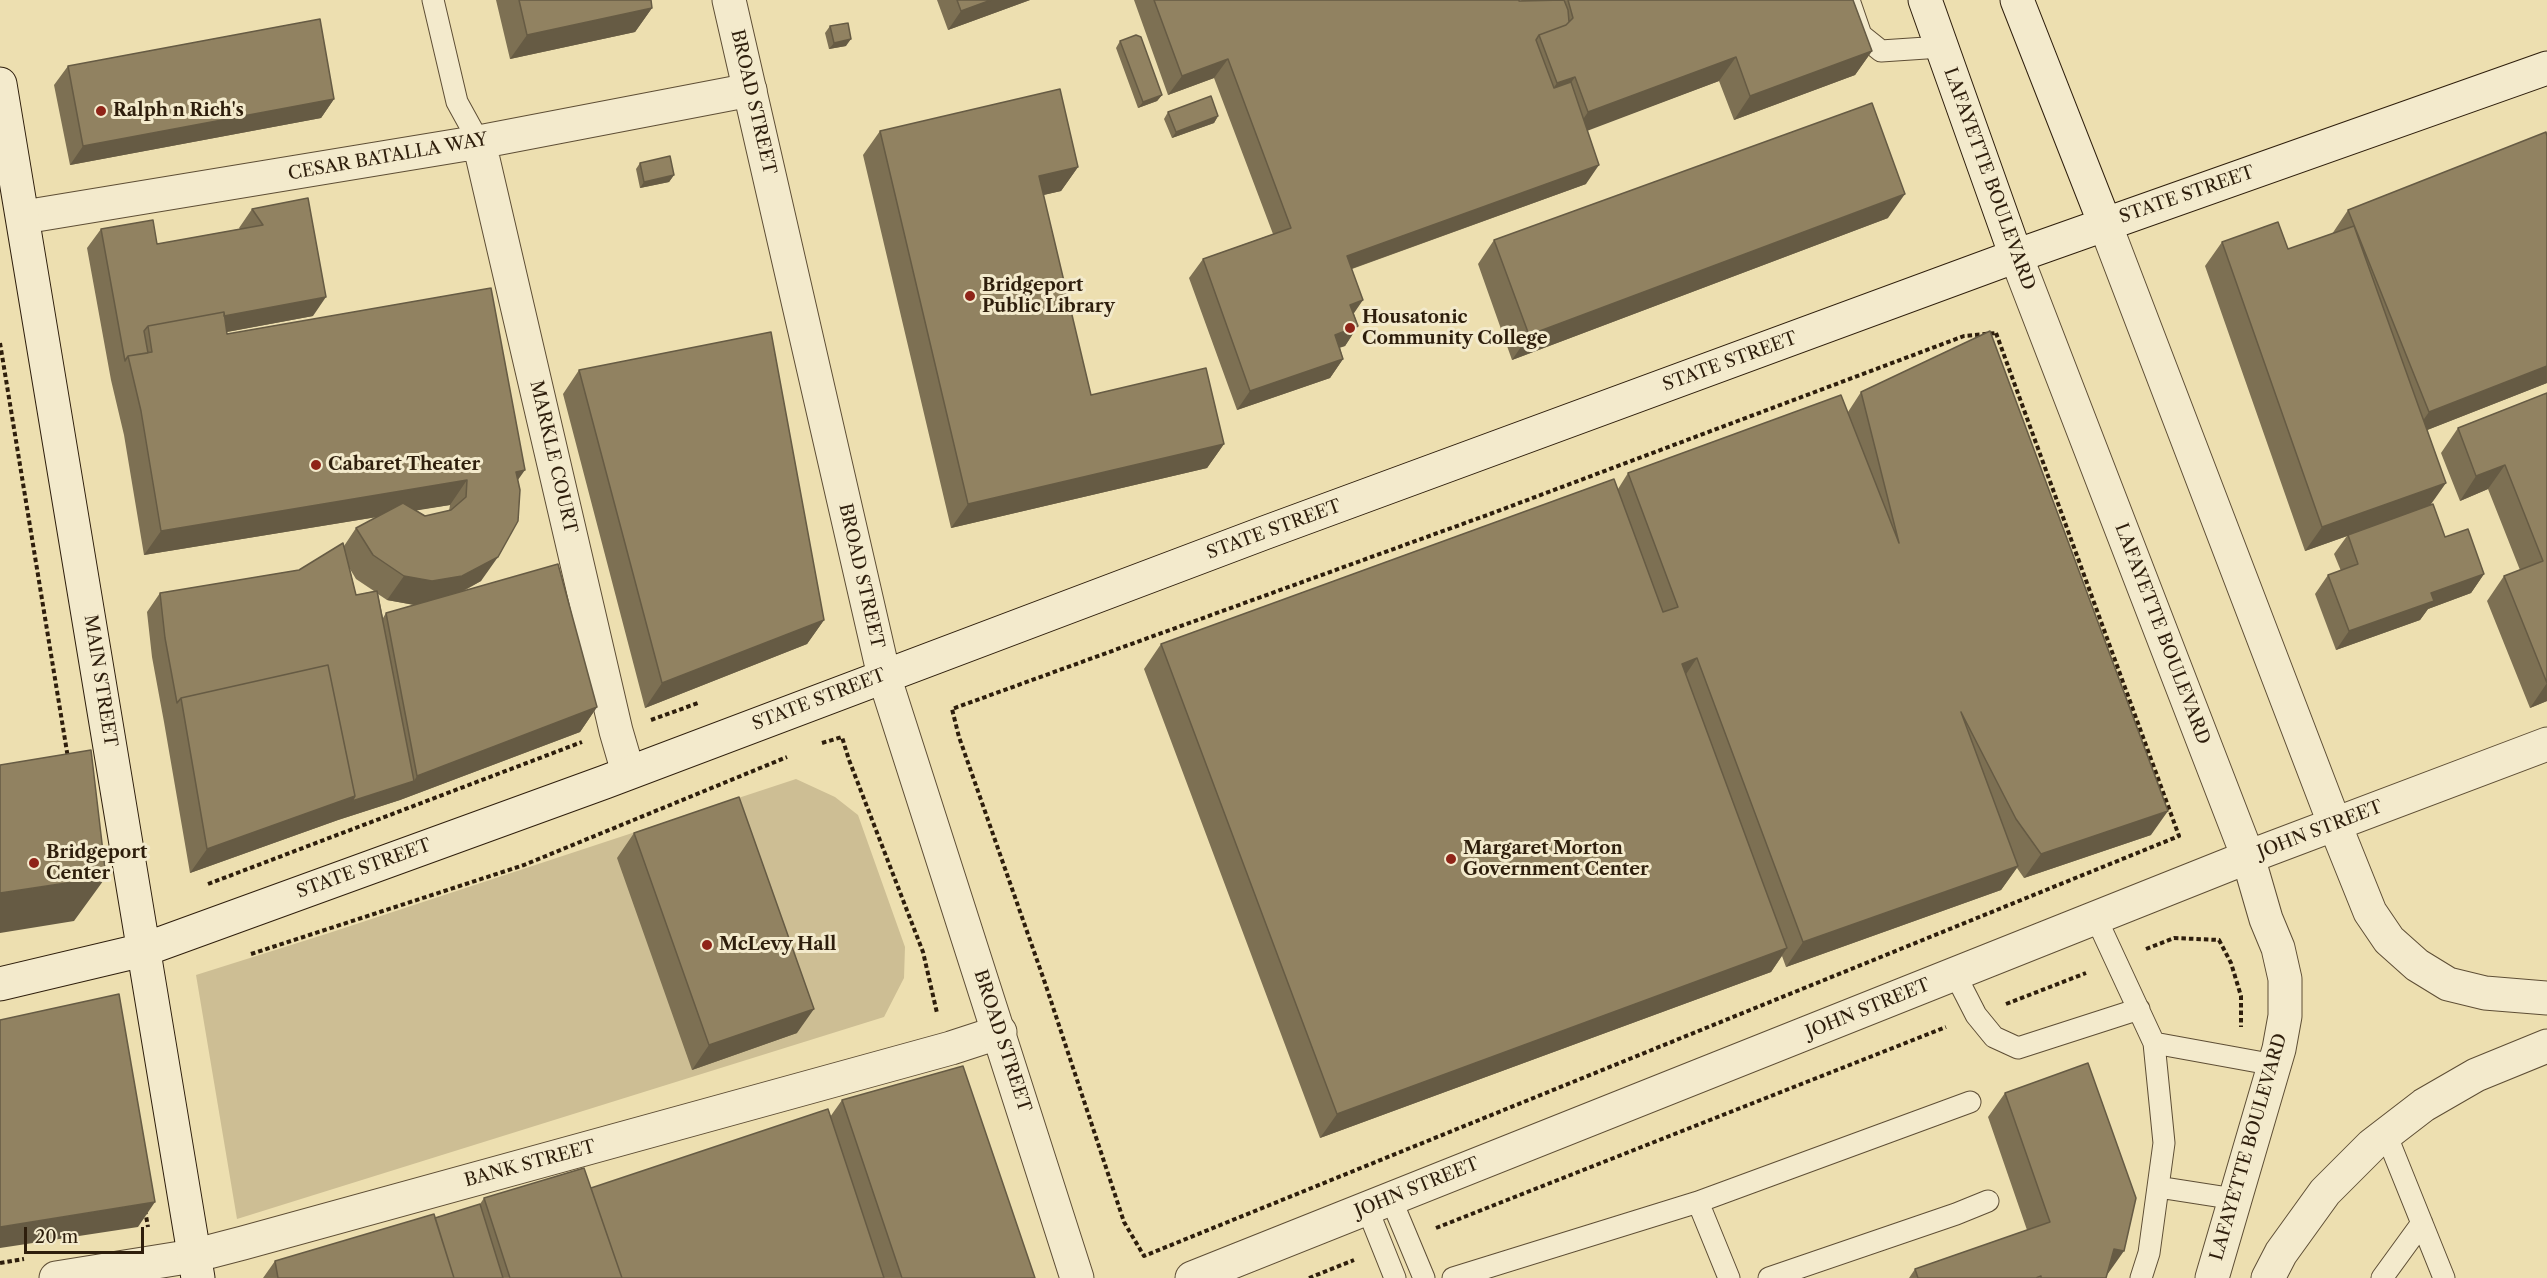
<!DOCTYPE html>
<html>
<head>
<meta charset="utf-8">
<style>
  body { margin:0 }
  #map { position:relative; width:2547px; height:1278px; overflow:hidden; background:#eddfb0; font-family:"Libre Caslon Text",serif }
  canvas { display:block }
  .scale { position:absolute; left:24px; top:1227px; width:120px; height:27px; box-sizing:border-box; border:3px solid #2e1e0c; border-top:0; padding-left:8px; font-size:18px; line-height:21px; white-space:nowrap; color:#2e1e0c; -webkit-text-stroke:4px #f3eacc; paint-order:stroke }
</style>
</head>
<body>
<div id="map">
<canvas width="2547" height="1278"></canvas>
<div class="scale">20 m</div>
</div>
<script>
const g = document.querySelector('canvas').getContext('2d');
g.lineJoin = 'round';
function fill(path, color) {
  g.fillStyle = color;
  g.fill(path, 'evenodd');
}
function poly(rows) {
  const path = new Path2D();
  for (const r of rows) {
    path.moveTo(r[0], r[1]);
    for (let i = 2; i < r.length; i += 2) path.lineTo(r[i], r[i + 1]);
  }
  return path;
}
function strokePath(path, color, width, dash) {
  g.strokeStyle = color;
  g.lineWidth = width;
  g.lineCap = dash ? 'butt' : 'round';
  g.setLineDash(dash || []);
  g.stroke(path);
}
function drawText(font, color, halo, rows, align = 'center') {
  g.font = font + ' "Libre Caslon Text",serif';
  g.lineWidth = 6;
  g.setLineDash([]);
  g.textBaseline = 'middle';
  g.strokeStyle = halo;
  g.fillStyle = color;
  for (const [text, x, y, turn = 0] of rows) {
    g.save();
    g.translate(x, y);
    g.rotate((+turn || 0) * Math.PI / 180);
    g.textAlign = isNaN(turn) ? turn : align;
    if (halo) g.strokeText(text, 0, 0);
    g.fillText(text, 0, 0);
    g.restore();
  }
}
fill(poly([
  [796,779,835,797,858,815,905,947,904,978,884,1017,237,1219,196,975,326,934]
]), '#cdbe94');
const service = poly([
  [433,0,457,102,479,142],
  [1849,0,1861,35,1881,51,1941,47],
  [2096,918,2154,1043,2164,1143,2149,1253,2141,1278],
  [1955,974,1976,1015,1994,1037,2018,1048,2139,1009],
  [2154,1043,2275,1065],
  [2386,1134,2444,1278],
  [2158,1187,2235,1199],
  [1391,1199,1424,1278],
  [1367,1208,1395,1278],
  [1453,1278,1698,1202],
  [1729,1278,1698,1202,1970,1102],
  [1769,1278,1956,1214,1988,1201],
  [2382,1278,2422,1223]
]);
const minor = poly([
  [479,142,616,731,628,772],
  [24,217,479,142,750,90],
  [56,1278,193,1256,243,1243,951,1048,1000,1032]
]);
const tertiary = poly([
  [729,0,884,676,1077,1278],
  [2105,224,2335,825,2370,912,2389,940,2417,965,2448,984,2485,993,2547,998],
  [2016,256,2248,857,2266,919,2278,948,2285,979,2285,1016,2279,1049,2212,1278],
  [1192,1278,2248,857,2547,744],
  [2268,1278,2281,1253,2325,1192,2372,1145,2424,1105,2476,1075,2547,1046]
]);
const secondary = poly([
  [1925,0,2016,256],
  [2017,0,2105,224],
  [0,84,198,1278],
  [0,984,143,950,605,782,1264,533,2016,256,2547,68]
]);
strokePath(service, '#5e4e35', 23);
strokePath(minor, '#5e4e35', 35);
strokePath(tertiary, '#5e4e35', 35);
strokePath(secondary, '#2e1e0c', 35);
strokePath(poly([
  [1996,333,2179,836,1144,1256,1124,1222,1045,983,959,737,952,709,1490,514,1964,336,1996,333],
  [0,343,68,758],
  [651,720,698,703],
  [822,743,842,737,849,760,923,952,937,1013],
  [208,884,582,742],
  [2146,949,2174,938,2219,940,2231,963,2241,996,2241,1027],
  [251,954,524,865,787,757],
  [2006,1004,2086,973],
  [145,1210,148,1227],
  [1436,1228,1946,1027],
  [0,1263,24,1259],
  [1309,1278,1354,1260]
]), '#2e1e0c', 4, [4.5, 3]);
strokePath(service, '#f3eacc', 21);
strokePath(minor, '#f3eacc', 33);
strokePath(tertiary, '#f3eacc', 33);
strokePath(secondary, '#f3eacc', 33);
fill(poly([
  [496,0,651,0,652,8,635,32,510,59],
  [937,0,1030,0,948,30],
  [1134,0,1519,0,1519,1,1522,0,1853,0,1872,51,1855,75,1734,120,1719,81,1587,130,1586,184,1352,269,1354,314,1358,326,1345,346,1340,347,1343,359,1330,378,1237,410,1189,278,1203,259,1273,234,1214,78,1168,95],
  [830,26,846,46,829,49,825,33],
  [1120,41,1162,95,1157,101,1138,108,1116,48],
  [68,66,334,99,321,118,70,165,54,85],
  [1168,112,1218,116,1214,123,1172,138,1164,119],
  [880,131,1078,167,1061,191,1043,195,1091,395,1224,444,1207,468,951,528,863,155],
  [2547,136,2547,383,2427,430,2430,505,2445,537,2484,574,2471,593,2428,609,2420,620,2336,650,2315,594,2328,575,2341,571,2334,554,2347,536,2305,551,2205,266,2222,242,2288,249,2332,234,2348,210],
  [640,163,674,175,669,182,640,188,636,169],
  [308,198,313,316,227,332,227,334,518,480,481,581,462,592,597,707,580,732,400,800,338,820,190,873,164,722,152,657,147,612,160,593,299,570,344,546,356,528,377,517,144,555,124,435,111,380,87,248,101,229,157,244,240,229,239,228,252,209],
  [450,505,449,511,425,516,416,510],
  [350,569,356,579,374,591,356,595],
  [378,594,387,600,414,605,386,613,383,618],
  [1888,218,1512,360,1478,264,1494,240],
  [579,370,824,620,807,644,645,708,563,394],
  [1861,392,2151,835,2024,878,2017,868,2001,890,1786,967,1782,956,1771,972,1320,1138,1144,669,1161,644,1618,489,1628,473,1848,412],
  [2547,393,2547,701,2530,708,2487,601,2504,576,2520,570,2488,489,2460,501,2441,453,2458,428],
  [634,833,797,1033,692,1070,617,858],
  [2005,1093,2107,1275,2106,1278,1909,1278,1915,1269,2027,1230,1988,1117],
  [842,1100,1035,1278,263,1278,275,1261,435,1218,480,1204,484,1198,591,1188,830,1117]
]), '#7d7053');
fill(poly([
  [991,0,1030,0,948,30,961,11],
  [652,8,635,32,510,59,527,35],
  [851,39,846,46,829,49,834,43],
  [1872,51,1855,75,1734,120,1750,96],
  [1736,57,1719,81,1571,137,1588,112],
  [1228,59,1214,78,1168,95,1182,76],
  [1575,77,1558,101,1540,107,1557,83],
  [1162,95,1157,101,1138,108,1143,102],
  [334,99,321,118,70,165,83,146],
  [1218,116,1214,123,1172,138,1176,132],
  [1599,165,1586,184,1334,275,1347,256],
  [1078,167,1061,191,1022,200,1039,176],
  [674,175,669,182,640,188,644,182],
  [1905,194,1888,218,1512,360,1529,335],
  [326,297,313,316,151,346,149,330],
  [1363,300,1350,319,1350,305],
  [1358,326,1345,346,1322,354,1335,335],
  [1343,359,1330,378,1237,410,1250,391],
  [2547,366,2547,383,2412,436,2429,412],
  [1224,444,1207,468,951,528,968,504],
  [2505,465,2488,489,2460,501,2476,476],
  [525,470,508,494,516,472],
  [467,480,450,505,144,555,161,531],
  [2446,483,2429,507,2305,551,2322,527],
  [498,557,481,581,445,600,415,605,387,600,404,576],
  [2484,574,2471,593,2428,609,2420,620,2336,650,2349,631,2431,593],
  [824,620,807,644,645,708,662,683],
  [1697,658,1680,683,1682,664],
  [2547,683,2547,701,2530,708],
  [597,707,580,732,400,800,338,820,190,873,207,849,355,796,414,781,417,776],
  [2168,811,2151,835,2024,878,2041,854],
  [2018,866,2001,890,1786,967,1803,942],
  [106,877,74,921,0,933,0,893],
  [1787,948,1771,972,1320,1138,1337,1114],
  [814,1009,797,1033,692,1070,709,1045],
  [155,1202,138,1227,0,1248,0,1227],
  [2114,1249,2124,1251,2107,1275]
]), '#665b44');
const building = poly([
  [519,0,651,0,652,8,527,35,519,0],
  [957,0,991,0,961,11,957,0],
  [1154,0,1519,0,1519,1,1564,0,1568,10,1569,22,1566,25,1539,35,1536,40,1554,88,1571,82,1599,165,1347,256,1363,300,1350,305,1358,326,1335,335,1343,359,1250,391,1203,259,1291,228,1228,59,1182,76,1154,0],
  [1568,0,1853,0,1872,51,1750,96,1736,57,1588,112,1575,77,1557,83,1539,35,1566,25,1573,18,1568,0],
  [320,19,334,99,83,146,68,66,320,19],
  [848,23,851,39,834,43,830,26,848,23],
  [1136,35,1141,37,1162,95,1143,102,1120,41,1136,35],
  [1060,89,1078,167,1039,176,1091,395,1206,368,1224,444,968,504,880,131,1060,89],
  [1211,96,1218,116,1176,132,1168,112,1211,96],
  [1872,103,1905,194,1529,335,1494,240,1872,103],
  [2546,132,2547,136,2547,366,2429,412,2348,210,2546,132],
  [670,156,674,175,644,182,640,163,670,156],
  [308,198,326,297,224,316,224,312,148,326,144,331,148,353,128,356,125,361,101,229,153,220,157,244,263,225,252,209,308,198],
  [2278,222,2288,249,2354,226,2446,483,2322,527,2222,242,2278,222],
  [491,288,525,470,516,472,520,490,518,521,498,557,462,576,432,581,404,576,373,555,356,528,403,503,425,516,451,510,466,497,467,480,161,531,141,411,128,356,152,352,148,326,224,312,227,334,491,288],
  [1990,331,2168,811,2041,854,2016,819,1961,712,2018,866,1803,942,1697,658,1682,664,1787,948,1337,1114,1161,644,1614,479,1663,612,1678,607,1628,473,1841,395,1899,543,1861,392,1990,331],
  [771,332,824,620,662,683,579,370,771,332],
  [2547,393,2547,683,2504,576,2543,561,2505,465,2476,476,2458,428,2547,393],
  [2433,504,2445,537,2468,529,2484,574,2431,593,2434,601,2349,631,2328,575,2358,564,2348,535,2433,504],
  [343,543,356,595,377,591,414,781,352,801,355,796,328,665,181,698,177,703,165,638,160,593,299,570,343,543],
  [558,564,597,707,417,776,386,613,558,564],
  [328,665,355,796,207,849,181,698,328,665],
  [91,750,106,877,0,893,0,765,91,750],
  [739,797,814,1009,709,1045,634,833,739,797],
  [119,994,155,1202,0,1227,0,1020,119,994],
  [2088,1063,2136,1198,2124,1251,2114,1249,2106,1278,2041,1278,2041,1276,2036,1278,1918,1278,1915,1269,2050,1222,2005,1093,2088,1063],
  [963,1066,1035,1278,902,1278,842,1100,963,1066],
  [828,1109,884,1278,622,1278,591,1188,828,1109],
  [584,1168,622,1278,510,1278,484,1198,584,1168],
  [480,1204,503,1278,454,1278,435,1218,480,1204],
  [434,1214,454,1278,278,1278,275,1261,434,1214]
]);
fill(building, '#918261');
strokePath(building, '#665b44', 1.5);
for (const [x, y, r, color] of [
  [101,111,6,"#8f2418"],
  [970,296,6,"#8f2418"],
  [1350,328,6,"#8f2418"],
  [316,465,6,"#8f2418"],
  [1451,859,6,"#8f2418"],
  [34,863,6,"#8f2418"],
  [707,945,6,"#8f2418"]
]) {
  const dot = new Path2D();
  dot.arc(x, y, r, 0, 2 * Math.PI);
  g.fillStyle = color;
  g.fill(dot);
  strokePath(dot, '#f3eacc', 2);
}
drawText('18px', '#2e1e0c', '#f3eacc', [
  ["BROAD STREET",753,102,77],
  ["CESAR BATALLA WAY",388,157,-10],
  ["LAFAYETTE BOULEVARD",1989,179,70],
  ["STATE STREET",2187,195,-19],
  ["STATE STREET",1730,362,-20],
  ["MARKLE COURT",553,457,77],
  ["STATE STREET",1274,530,-20],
  ["BROAD STREET",861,576,77],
  ["LAFAYETTE BOULEVARD",2162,634,69],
  ["MAIN STREET",100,681,81],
  ["STATE STREET",819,700,-21],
  ["JOHN STREET",2320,830,-21],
  ["STATE STREET",364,869,-20],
  ["JOHN STREET",1868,1009,-22],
  ["BROAD STREET",1002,1041,72],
  ["LAFAYETTE BOULEVARD",2249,1147,-74],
  ["BANK STREET",530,1164,-15],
  ["JOHN STREET",1417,1188,-22]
]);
drawText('bold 18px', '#2e1e0c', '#f3eacc', [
  ["Ralph n Rich's",113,111],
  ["Bridgeport",982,286],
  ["Public Library",982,307],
  ["Housatonic",1362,318],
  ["Community College",1362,339],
  ["Cabaret Theater",328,465],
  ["Margaret Morton",1463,849],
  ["Government Center",1463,870],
  ["Bridgeport",46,853],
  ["Center",46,874],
  ["McLevy Hall",719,945]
], 'left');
</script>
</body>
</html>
